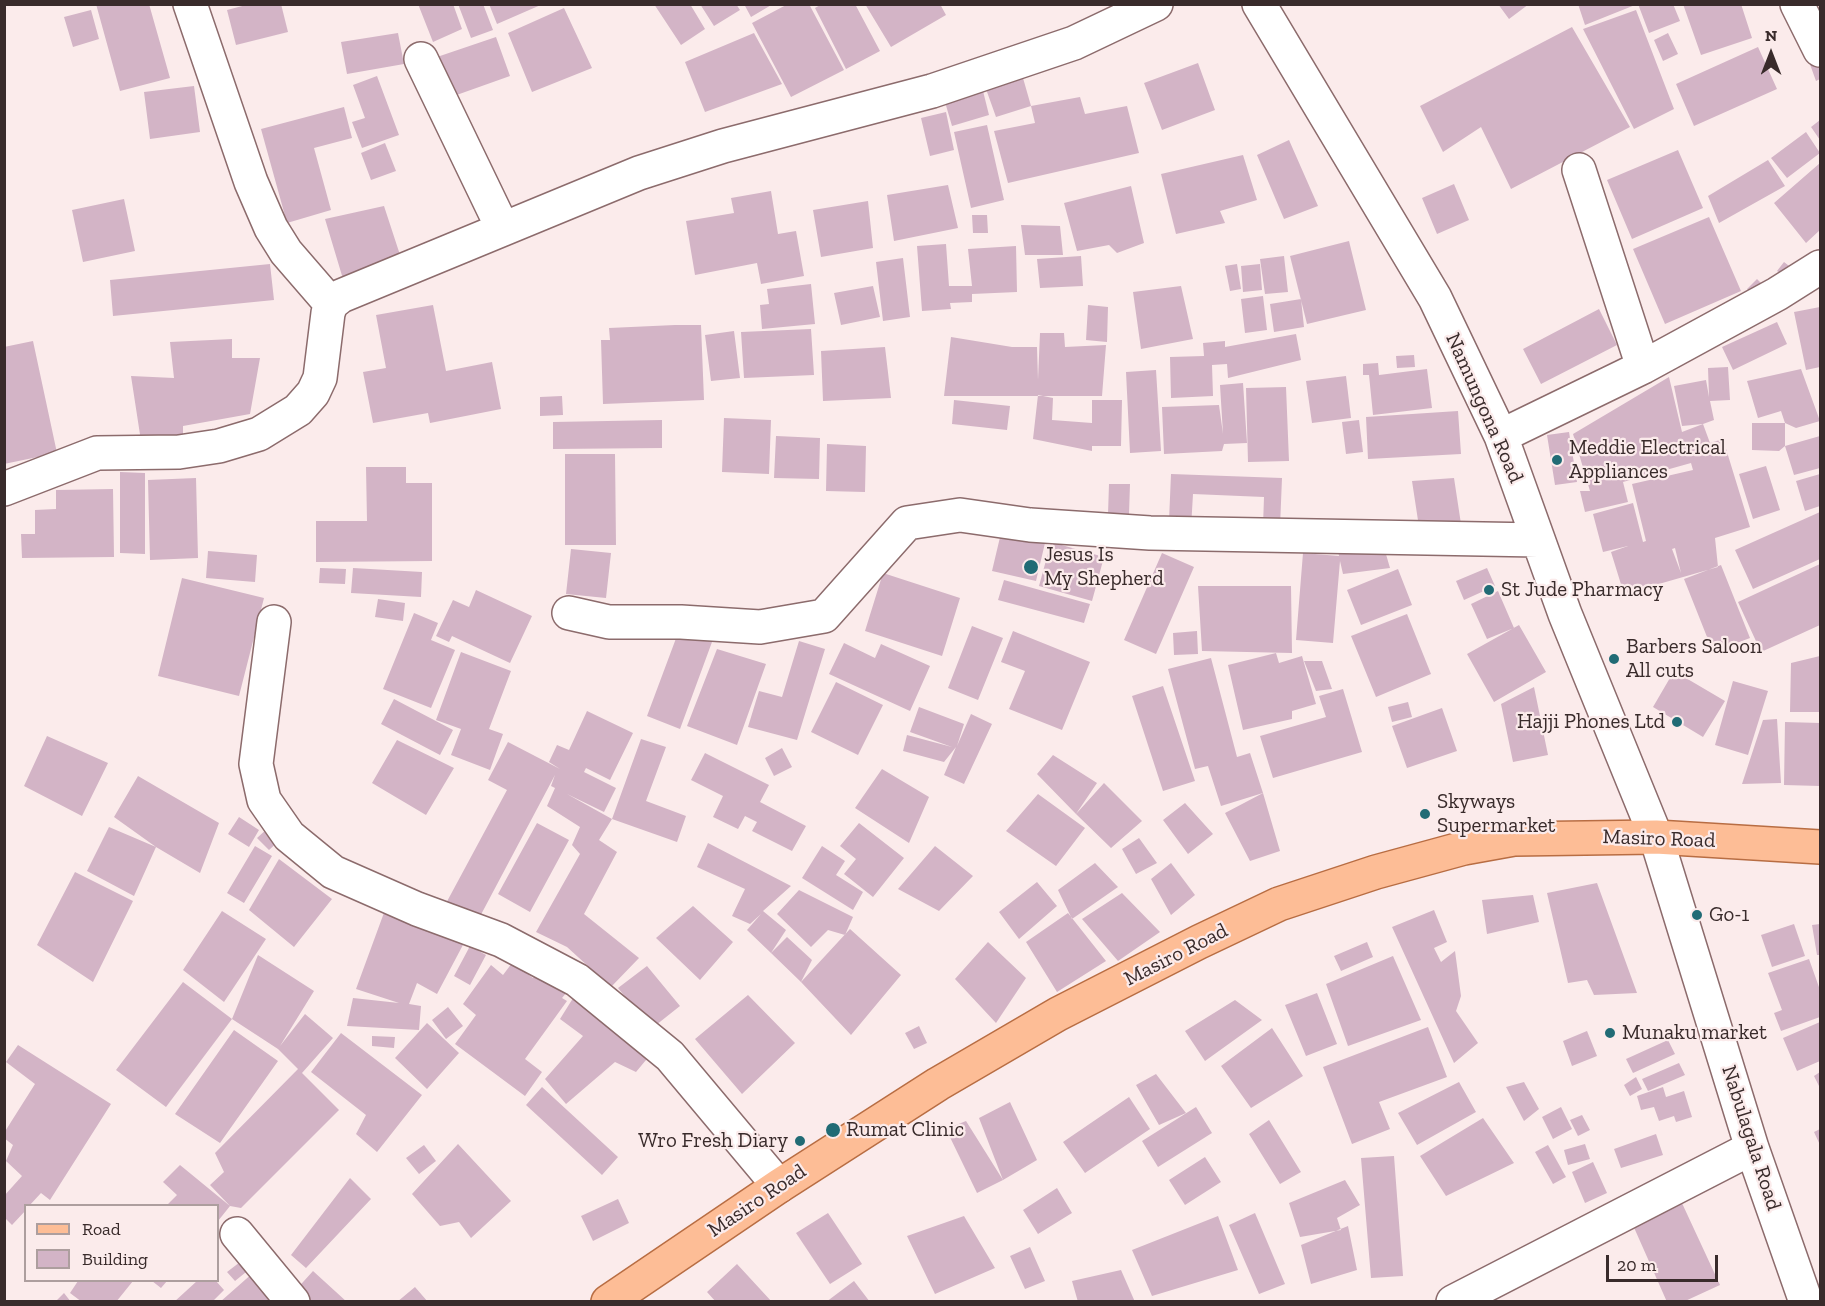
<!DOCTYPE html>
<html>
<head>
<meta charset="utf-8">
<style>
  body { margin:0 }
  #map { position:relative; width:1825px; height:1306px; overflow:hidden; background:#fbebeb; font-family:"Zilla Slab",serif }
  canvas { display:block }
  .frame { position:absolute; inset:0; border:6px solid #392b2b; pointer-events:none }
  .legend { position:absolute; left:24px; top:1204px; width:195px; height:78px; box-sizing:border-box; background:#fbebeb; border:2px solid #ad9e9e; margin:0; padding:8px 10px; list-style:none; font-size:18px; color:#392b2b }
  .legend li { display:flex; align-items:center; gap:12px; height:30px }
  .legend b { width:30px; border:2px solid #ad9e9e }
  .north { position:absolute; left:1741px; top:24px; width:60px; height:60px; -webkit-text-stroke:4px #fbebeb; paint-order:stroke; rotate:0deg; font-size:16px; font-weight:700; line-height:24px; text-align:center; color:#392b2b }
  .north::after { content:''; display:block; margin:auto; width:21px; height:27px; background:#392b2b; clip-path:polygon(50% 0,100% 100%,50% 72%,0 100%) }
  .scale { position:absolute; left:1606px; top:1255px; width:112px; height:27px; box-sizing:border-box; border:3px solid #392b2b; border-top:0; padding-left:8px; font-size:18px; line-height:21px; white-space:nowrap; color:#392b2b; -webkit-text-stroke:4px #fbebeb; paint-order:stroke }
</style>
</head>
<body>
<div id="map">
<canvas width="1825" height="1306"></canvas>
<div class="frame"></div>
<ul class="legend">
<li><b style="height:8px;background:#fdbd96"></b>Road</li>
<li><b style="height:16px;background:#d3b4c6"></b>Building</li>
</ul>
<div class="north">N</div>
<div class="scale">20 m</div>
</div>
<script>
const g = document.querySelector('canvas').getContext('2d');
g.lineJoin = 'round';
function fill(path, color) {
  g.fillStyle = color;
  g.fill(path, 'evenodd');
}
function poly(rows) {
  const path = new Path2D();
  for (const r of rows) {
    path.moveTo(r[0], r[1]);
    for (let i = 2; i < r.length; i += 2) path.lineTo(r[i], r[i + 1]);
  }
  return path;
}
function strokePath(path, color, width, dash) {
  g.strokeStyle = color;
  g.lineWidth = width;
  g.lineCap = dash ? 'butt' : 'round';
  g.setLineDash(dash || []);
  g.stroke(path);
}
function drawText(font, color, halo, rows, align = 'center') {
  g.font = font + ' "Zilla Slab",serif';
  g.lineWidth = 4.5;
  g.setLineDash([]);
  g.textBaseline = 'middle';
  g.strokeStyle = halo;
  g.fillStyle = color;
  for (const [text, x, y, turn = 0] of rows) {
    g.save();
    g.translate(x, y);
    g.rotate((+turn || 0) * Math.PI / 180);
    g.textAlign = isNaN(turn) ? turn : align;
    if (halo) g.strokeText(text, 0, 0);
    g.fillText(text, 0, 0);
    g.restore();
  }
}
fill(poly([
  [96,4,149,4,170,78,120,91],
  [250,4,281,4,288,32,236,45,227,10],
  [418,4,453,4,462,29,433,42],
  [458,4,483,4,493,30,471,38],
  [489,4,543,4,497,24],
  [654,4,690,4,705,29,681,45],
  [700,4,736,4,740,10,714,26],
  [744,4,773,4,751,17],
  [788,4,809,4,844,70,791,97,752,23],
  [822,4,855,4,880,51,846,69,815,8],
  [865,4,940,4,946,15,891,47],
  [1498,4,1529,4,1509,19],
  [1578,4,1635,4,1635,5,1585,25],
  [1638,4,1673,4,1680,21,1649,33],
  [1683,4,1741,4,1752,38,1701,55],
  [564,8,592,68,532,92,508,33],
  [91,10,99,39,73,47,64,17],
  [1636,10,1674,109,1634,129,1583,29],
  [1572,27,1630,127,1511,189,1481,127,1443,152,1420,106],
  [398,33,404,64,347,74,341,42],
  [754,33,782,84,705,112,685,62],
  [1668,33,1678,54,1663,61,1654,40],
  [496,37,510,76,451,97,437,57],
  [1758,47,1777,89,1694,126,1676,84],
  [1820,51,1820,79,1816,81,1807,56],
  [1198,63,1215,110,1162,130,1144,83],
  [377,76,399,135,362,148,352,122,365,118,353,85],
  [1023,78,1031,106,996,117,986,89],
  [194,86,200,132,150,139,144,92],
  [983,91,989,115,952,126,945,102],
  [1080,97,1085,114,1127,106,1139,153,1008,183,994,131,1035,123,1031,106],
  [344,107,352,138,314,148,331,210,287,223,261,129],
  [946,112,954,150,930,156,921,118],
  [1820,120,1820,140,1811,127],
  [987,125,1004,200,971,208,954,132],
  [1806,132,1820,153,1787,178,1771,158],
  [1289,140,1318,206,1284,219,1257,155],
  [385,143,396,171,371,180,361,153],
  [1678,150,1703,208,1632,239,1607,180],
  [1243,155,1257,200,1220,211,1225,223,1176,234,1161,174],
  [1768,160,1785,186,1719,223,1708,196],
  [1820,163,1820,230,1806,243,1774,203],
  [1454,184,1469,220,1437,234,1422,198],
  [948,185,958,228,894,241,887,195],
  [1131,186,1144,243,1117,253,1109,245,1077,251,1064,203],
  [771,191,778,234,796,231,804,276,761,284,757,263,695,275,686,221,734,213,731,198],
  [124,199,135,251,83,262,72,210],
  [868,201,873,248,821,257,813,210],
  [384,206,402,261,343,279,325,219],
  [972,215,987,215,988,233,973,233],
  [1709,217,1741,291,1665,324,1633,249],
  [1021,225,1060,226,1063,255,1025,255],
  [1349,241,1366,310,1307,324,1290,256],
  [946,244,949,286,972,286,968,249,1016,246,1017,292,972,294,972,302,950,303,951,309,922,311,917,246],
  [1081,256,1083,286,1040,288,1037,259],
  [1284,256,1288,292,1265,294,1260,259],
  [903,258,910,317,883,321,876,262],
  [1784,262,1793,269,1786,277,1777,271],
  [270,264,274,300,113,316,110,280],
  [1237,264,1241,289,1230,291,1225,266],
  [1260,264,1262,290,1243,292,1241,266],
  [1757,279,1770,292,1759,302,1747,289],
  [811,284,815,324,762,329,760,305,769,304,767,289],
  [873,286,880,317,841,325,834,293],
  [1181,286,1193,339,1141,349,1133,292],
  [1263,296,1267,330,1245,333,1241,299],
  [1301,299,1304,327,1274,332,1270,304],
  [433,305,446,371,492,362,501,409,430,423,428,413,373,423,363,372,386,368,376,315],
  [1088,305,1108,307,1107,342,1086,340],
  [1820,307,1820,367,1806,370,1794,312],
  [1599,309,1617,345,1541,384,1523,349],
  [1777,322,1787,344,1733,370,1722,347],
  [675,325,701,325,704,400,603,404,601,340,610,340,609,328],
  [811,329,814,375,744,378,741,332],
  [734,331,740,378,711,381,705,335],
  [1040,333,1064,333,1065,347,1106,345,1102,396,944,396,951,337,1012,347,1037,347,1038,380],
  [1296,334,1301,360,1228,378,1227,364,1212,365,1213,396,1171,398,1170,357,1204,356,1203,343,1225,341,1225,347],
  [232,339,232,358,260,358,250,414,183,426,183,439,141,441,131,376,174,378,170,342],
  [33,341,57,453,4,464,4,347],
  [885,347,891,398,823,401,821,351],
  [1414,355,1415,367,1397,368,1396,356],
  [1378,363,1379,375,1427,369,1432,408,1373,415,1369,375,1363,375,1363,364],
  [1728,367,1730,400,1710,401,1714,420,1703,424,1682,426,1674,386,1706,380,1709,397,1708,368],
  [1801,369,1820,421,1796,428,1785,423,1781,411,1758,418,1747,381],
  [1156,370,1161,451,1130,453,1126,372],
  [1346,376,1351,418,1312,423,1306,381],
  [1669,377,1682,432,1703,424,1710,443,1723,439,1750,527,1715,538,1718,567,1624,594,1611,552,1628,546,1603,552,1593,514,1633,503,1643,542,1646,541,1632,484,1693,470,1691,463,1623,482,1628,502,1585,512,1580,491,1590,491,1573,434],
  [1675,548,1681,573,1672,549],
  [1243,383,1247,443,1224,444,1222,451,1164,454,1162,407,1219,405,1223,434,1220,385],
  [1286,387,1289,461,1248,462,1246,388],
  [1038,395,1053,398,1052,420,1092,423,1092,400,1122,400,1121,446,1092,446,1092,451,1033,439],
  [562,396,563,415,540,416,540,397],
  [954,400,1010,406,1007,430,952,424],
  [1458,411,1461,454,1368,459,1366,417],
  [724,418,771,420,769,474,722,472],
  [662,420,662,448,553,449,553,422],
  [1359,420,1363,452,1346,454,1342,422],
  [1752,423,1785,423,1785,446,1779,451,1752,450],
  [1569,432,1577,482,1555,485,1547,435],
  [776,436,820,438,819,479,774,478],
  [1820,436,1820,468,1794,475,1785,446],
  [827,444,866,446,865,492,826,491],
  [565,454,615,454,616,545,565,545],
  [1766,466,1780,510,1753,519,1739,474],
  [366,467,406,467,406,483,432,483,432,561,316,562,316,521,367,521],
  [120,472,145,473,145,554,120,553],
  [1171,474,1282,478,1280,527,1263,526,1264,497,1193,494,1191,528,1169,521],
  [1820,474,1820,506,1805,511,1796,481],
  [196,478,198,558,150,560,148,480],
  [1454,478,1461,524,1419,527,1412,481],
  [1109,484,1130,484,1129,514,1108,514],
  [113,489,114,557,22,558,21,534,35,534,35,510,56,509,56,490],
  [1820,512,1820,559,1753,589,1735,550],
  [1001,533,1045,543,1036,581,992,571],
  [1051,542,1104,557,1092,601,1039,586],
  [1383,544,1390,568,1343,574,1340,561,1333,643,1296,640,1303,553,1339,556,1338,550],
  [571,549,611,553,606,598,566,594],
  [208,551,257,555,255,582,206,578],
  [1162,553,1194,567,1156,654,1124,640],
  [1820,564,1820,625,1761,652,1738,602],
  [1721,565,1750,638,1713,652,1684,579],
  [320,568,346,569,345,584,319,583],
  [353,568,422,572,421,597,351,593],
  [1487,568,1495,586,1464,600,1456,581],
  [1398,569,1412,605,1361,625,1347,590],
  [883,573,960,598,942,656,865,631],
  [182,578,264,598,239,696,158,676],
  [1004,580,1090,604,1084,623,998,600],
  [1198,586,1291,586,1292,653,1202,651],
  [476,590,532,616,510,663,452,636,449,642,436,636,453,600,469,607],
  [1498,591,1514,628,1487,639,1471,604],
  [378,599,405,603,403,621,375,617],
  [414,613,438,623,431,640,455,650,431,708,383,689],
  [1407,614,1431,674,1376,697,1351,636],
  [1519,625,1546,672,1494,702,1467,654],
  [972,626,1003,638,978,700,948,688],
  [1013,631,1090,662,1062,730,1009,709,1025,671,1001,662],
  [1197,631,1198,654,1174,655,1173,633],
  [678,633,712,642,680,729,647,716],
  [799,641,825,649,797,740,748,727,759,691,782,697],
  [844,643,875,658,881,644,930,666,910,711,829,674],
  [717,649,766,664,737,745,687,726],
  [461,652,511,671,489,729,503,734,490,770,451,755,461,729,436,720],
  [1276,653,1279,663,1302,656,1316,704,1292,711,1292,719,1243,730,1228,665],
  [1820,656,1820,712,1790,712,1791,663],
  [1211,658,1237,757,1250,753,1263,793,1221,806,1208,766,1195,769,1168,669],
  [1304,661,1322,661,1332,689,1316,691],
  [1674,671,1725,701,1703,737,1653,707],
  [1733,681,1768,691,1748,755,1715,745],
  [836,682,883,705,858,755,811,732],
  [1163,686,1195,781,1163,791,1132,696],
  [1534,687,1548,755,1513,762,1501,704],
  [1343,689,1362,752,1273,778,1260,736,1326,717,1319,696],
  [394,699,453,730,440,755,381,724],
  [1408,702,1412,717,1392,722,1388,707],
  [919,707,964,724,957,746,971,714,992,724,964,784,944,775,956,747,944,762,903,751,907,735,952,747,910,732],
  [1442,708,1457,751,1407,768,1392,726],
  [587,711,633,733,610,780,586,768,584,772,616,788,604,812,567,794,612,819,599,840,617,852,584,914,639,958,611,987,567,947,536,932,580,854,572,845,580,827,547,806,555,788,551,786,555,775,476,924,444,907,507,790,488,780,508,742,560,769,549,762,557,745,569,750],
  [1777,719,1781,783,1742,784,1763,720],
  [1785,722,1820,723,1820,786,1784,785],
  [47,736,108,763,82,816,24,786],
  [641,739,666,747,646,801,686,816,677,842,612,819],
  [397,740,454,768,426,815,372,783],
  [782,748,792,767,774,776,765,758],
  [705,753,769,785,760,802,806,826,792,851,752,831,757,822,745,816,738,829,713,817,723,796,691,780],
  [1053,755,1097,783,1076,814,1037,774],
  [882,769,929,797,909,843,855,808],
  [138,776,219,823,200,873,156,847,114,817],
  [1104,783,1142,821,1111,848,1076,814],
  [1263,793,1280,851,1250,861,1225,813],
  [1038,794,1085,828,1056,866,1006,831],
  [1185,803,1213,834,1188,854,1163,820],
  [239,817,259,830,249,847,228,834],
  [537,823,569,840,530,912,498,894],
  [859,823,904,858,873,897,844,874,856,859,840,846],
  [109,827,156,847,134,896,87,871],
  [268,828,280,840,269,850,257,838],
  [1139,838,1157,863,1136,874,1122,849],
  [708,843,791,886,763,911,786,930,771,953,747,930,761,914,750,924,732,916,745,889,697,867],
  [255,846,272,856,244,903,227,893],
  [822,846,845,861,836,875,863,892,853,910,802,878],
  [935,846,973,876,939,911,898,889],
  [279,859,332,899,294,947,249,910],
  [1095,863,1118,887,1072,919,1058,890],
  [1171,863,1195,895,1171,915,1151,879],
  [75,872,133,901,93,982,37,945],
  [1037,882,1057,906,1019,939,999,912],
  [1597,883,1637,993,1594,995,1587,980,1568,983,1547,893],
  [799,890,853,917,845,935,828,930,811,947,777,914],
  [1122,893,1160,932,1118,961,1082,919],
  [1533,895,1539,922,1487,934,1482,900],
  [693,906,733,942,700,980,656,938],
  [385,910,464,943,437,994,417,983,409,1004,421,1006,419,1030,347,1026,353,998,399,1003,356,989],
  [1434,910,1447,942,1434,948,1441,962,1455,951,1461,996,1456,1011,1478,1043,1454,1063,1392,927],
  [222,911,266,939,224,1002,183,970],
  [1068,913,1106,961,1057,992,1026,942],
  [1794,924,1805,956,1772,967,1761,935],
  [1820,924,1820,955,1817,955,1812,925],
  [850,929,901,975,851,1035,801,982],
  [787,937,812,960,801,982,771,953],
  [988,942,1026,978,996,1023,955,979],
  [1367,942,1373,957,1341,971,1334,956],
  [470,946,486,955,470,985,454,976],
  [258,955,314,991,280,1046,305,1014,333,1038,302,1073,339,1110,241,1208,230,1206,210,1185,224,1172,215,1153,298,1069,278,1049,232,1019],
  [1393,956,1421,1020,1348,1046,1326,984],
  [1809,959,1820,990,1820,1017,1781,1031,1774,1013,1782,1010,1768,973],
  [512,963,533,978,538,972,567,992,562,998,567,1001,525,1059,542,1072,525,1096,455,1044,476,1015,463,1004,491,965,503,975],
  [647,966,680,1006,651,1029,618,988],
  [183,982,232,1019,166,1107,116,1070],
  [1317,993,1337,1044,1306,1056,1285,1005],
  [575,995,651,1054,636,1072,615,1062,566,1104,545,1079,583,1036,560,1019],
  [748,995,795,1043,742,1094,695,1039],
  [1235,1000,1262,1020,1205,1061,1185,1031],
  [448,1007,463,1026,446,1039,432,1020],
  [1820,1022,1820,1061,1797,1071,1783,1038],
  [427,1023,459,1053,427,1089,395,1058],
  [919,1026,927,1043,914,1049,905,1033],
  [1428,1027,1447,1077,1379,1102,1390,1129,1352,1144,1323,1067],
  [1272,1028,1303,1076,1251,1108,1221,1066],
  [234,1030,278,1061,220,1143,175,1114],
  [1587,1031,1597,1056,1572,1066,1563,1041],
  [341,1033,422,1095,377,1152,356,1134,366,1115,311,1072],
  [372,1036,395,1037,394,1048,372,1046],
  [1668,1040,1675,1054,1633,1073,1626,1059],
  [18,1045,111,1104,50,1200,41,1193,29,1206,26,1206,26,1210,12,1225,4,1217,4,1196,22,1176,6,1161,13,1145,4,1138,4,1133,35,1084,6,1062],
  [1679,1063,1685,1075,1648,1091,1642,1079],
  [1820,1072,1820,1088,1814,1076],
  [1156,1074,1186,1113,1159,1125,1136,1085],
  [1636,1077,1642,1089,1630,1096,1624,1085],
  [1459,1082,1476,1112,1417,1145,1398,1113],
  [1524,1082,1539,1109,1524,1121,1506,1087],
  [542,1087,618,1157,602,1175,526,1105],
  [1663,1087,1666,1097,1684,1091,1692,1117,1676,1122,1674,1116,1659,1121,1654,1107,1641,1110,1637,1096],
  [1129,1097,1150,1129,1085,1173,1063,1142],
  [1010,1102,1037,1160,1003,1180,979,1118],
  [1196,1107,1212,1133,1158,1167,1142,1141],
  [1561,1107,1572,1129,1553,1139,1542,1117],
  [1582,1115,1590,1130,1578,1136,1570,1120],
  [1483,1118,1514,1163,1446,1196,1420,1156],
  [1269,1120,1301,1172,1280,1184,1249,1134],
  [966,1121,1003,1180,977,1193,946,1129],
  [1820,1129,1820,1145,1814,1132],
  [1656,1134,1663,1155,1621,1168,1614,1149],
  [458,1144,511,1201,471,1238,459,1222,440,1226,412,1194],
  [1585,1144,1590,1159,1568,1165,1564,1150],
  [424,1145,436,1161,419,1174,406,1158],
  [1548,1145,1566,1177,1553,1184,1535,1152],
  [1394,1156,1403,1276,1371,1278,1361,1158],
  [1205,1157,1221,1182,1185,1205,1169,1180],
  [1593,1162,1607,1193,1585,1203,1572,1172],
  [180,1165,230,1206,218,1221,218,1206,166,1206,177,1195,163,1182],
  [350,1178,371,1199,306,1268,291,1255],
  [1345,1180,1360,1205,1337,1218,1341,1230,1300,1237,1289,1203],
  [1057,1188,1072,1213,1038,1234,1023,1210],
  [618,1199,629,1223,593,1241,581,1216],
  [1681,1201,1720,1285,1683,1302,1667,1302,1632,1223],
  [828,1213,862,1264,830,1284,796,1233],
  [1255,1213,1285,1284,1259,1294,1229,1225],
  [964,1216,995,1268,935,1294,907,1236],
  [1218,1216,1238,1270,1152,1296,1132,1250],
  [1348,1226,1357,1270,1311,1284,1301,1245],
  [1030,1247,1045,1281,1025,1289,1010,1256],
  [244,1259,251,1268,235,1281,227,1272],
  [737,1264,772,1302,716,1302,707,1292],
  [1121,1270,1135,1302,1078,1302,1072,1281],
  [313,1271,347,1302,303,1302,294,1292],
  [254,1272,280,1302,220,1302],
  [78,1281,133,1281,116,1302,82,1302,70,1293],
  [152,1281,167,1281,161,1288],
  [197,1281,216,1281,224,1290,212,1302,174,1302],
  [854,1281,870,1302,826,1302],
  [415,1287,428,1302,397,1302],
  [64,1293,71,1302,55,1302]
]), '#d3b4c6');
const minor = poly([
  [190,4,251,182,271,228,286,252,331,304],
  [1259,4,1435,298,1501,436,1565,614,1656,837,1752,1148,1806,1302],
  [1797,4,1820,50],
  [421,59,503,229],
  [1579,170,1643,367],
  [1501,436,1643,367,1777,294,1820,267],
  [4,489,97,453,179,452,219,446,259,434,298,410,313,393,320,378,328,313,331,304,341,296,639,173,723,146,932,91,1074,43,1156,4],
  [569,613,609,622,681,622,760,627,824,616,907,523,960,515,1030,525,1150,533,1538,540],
  [274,622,256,764,264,800,289,836,333,872,417,909,501,940,577,980,670,1056,779,1186],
  [237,1234,293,1302],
  [1453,1302,1752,1148]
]);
const major = poly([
  [608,1302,779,1186,938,1084,1058,1014,1199,942,1279,904,1376,872,1464,848,1514,839,1656,837,1820,847]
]);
strokePath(minor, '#8c6b6c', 36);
strokePath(major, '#b86d43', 36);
strokePath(minor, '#fff', 33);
strokePath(major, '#fdbd96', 33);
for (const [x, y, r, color] of [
  [1557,460,6,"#216b75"],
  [1031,567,8,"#216b75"],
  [1489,590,6,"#216b75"],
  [1614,659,6,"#216b75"],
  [1677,722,6,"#216b75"],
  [1425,814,6,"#216b75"],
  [1697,915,6,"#216b75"],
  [1610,1033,6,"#216b75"],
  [833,1130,8,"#216b75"],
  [800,1141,6,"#216b75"]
]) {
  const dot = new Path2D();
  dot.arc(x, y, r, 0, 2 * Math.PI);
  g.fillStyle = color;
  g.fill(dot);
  strokePath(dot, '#fbebeb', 2);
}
drawText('21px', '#392b2b', '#fbebeb', [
  ["Namungona Road",1484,408,66],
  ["Masiro Road",1659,839,2],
  ["Masiro Road",1176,955,-27],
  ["Nabulagala Road",1751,1138,72],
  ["Masiro Road",757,1201,-34]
]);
drawText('21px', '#392b2b', '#fbebeb', [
  ["Meddie Electrical",1569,448],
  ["Appliances",1569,472],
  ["Jesus Is",1044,555],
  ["My Shepherd",1044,579],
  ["St Jude Pharmacy",1501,590],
  ["Barbers Saloon",1626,647],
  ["All cuts",1626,671],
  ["Hajji Phones Ltd",1665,722,"right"],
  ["Skyways",1437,802],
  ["Supermarket",1437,826],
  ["Go-1",1709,915],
  ["Munaku market",1622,1033],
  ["Rumat Clinic",846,1130],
  ["Wro Fresh Diary",788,1141,"right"]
], 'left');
</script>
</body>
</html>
